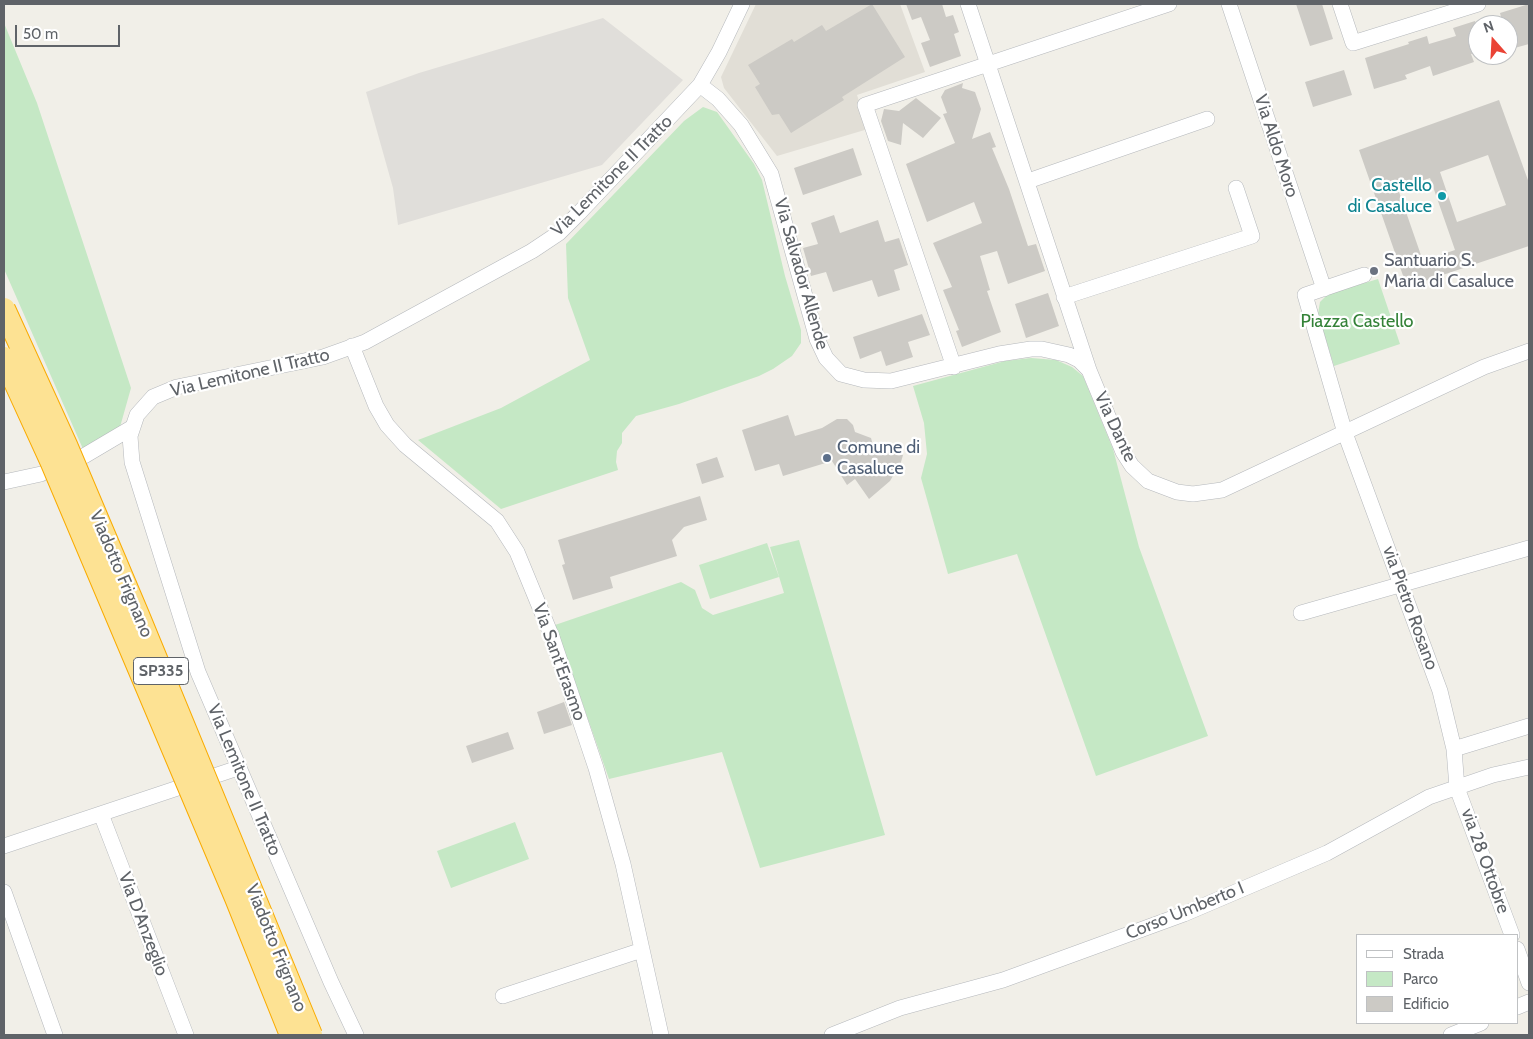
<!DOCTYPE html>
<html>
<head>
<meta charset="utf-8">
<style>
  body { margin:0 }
  #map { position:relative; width:1533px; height:1039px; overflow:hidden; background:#f1efe8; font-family:Cabin,sans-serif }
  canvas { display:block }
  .frame { position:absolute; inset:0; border:5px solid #5f6368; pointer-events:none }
  .legend { position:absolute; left:1356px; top:934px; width:162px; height:90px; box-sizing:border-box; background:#fff; border:1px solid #bfc1c3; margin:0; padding:6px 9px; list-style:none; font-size:15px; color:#5f6368 }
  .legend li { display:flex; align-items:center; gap:10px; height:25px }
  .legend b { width:25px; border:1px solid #bfc1c3 }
  .north { position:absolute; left:1468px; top:15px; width:50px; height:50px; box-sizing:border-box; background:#fff; border:1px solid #bfc1c3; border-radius:50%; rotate:341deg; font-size:14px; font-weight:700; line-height:20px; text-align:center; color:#5f6368 }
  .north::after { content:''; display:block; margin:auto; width:18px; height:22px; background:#ea4335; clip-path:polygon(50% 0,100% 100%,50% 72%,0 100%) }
  .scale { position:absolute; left:15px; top:25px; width:105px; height:22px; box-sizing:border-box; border:2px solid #5f6368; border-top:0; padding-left:6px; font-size:15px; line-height:18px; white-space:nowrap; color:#5f6368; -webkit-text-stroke:4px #fff; paint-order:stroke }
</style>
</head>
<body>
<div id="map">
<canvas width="1533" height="1039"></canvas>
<div class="frame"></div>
<ul class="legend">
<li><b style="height:6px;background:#fff"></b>Strada</li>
<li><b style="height:14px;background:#c5e8c5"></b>Parco</li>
<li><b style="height:14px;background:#cccac5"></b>Edificio</li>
</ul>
<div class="north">N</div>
<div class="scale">50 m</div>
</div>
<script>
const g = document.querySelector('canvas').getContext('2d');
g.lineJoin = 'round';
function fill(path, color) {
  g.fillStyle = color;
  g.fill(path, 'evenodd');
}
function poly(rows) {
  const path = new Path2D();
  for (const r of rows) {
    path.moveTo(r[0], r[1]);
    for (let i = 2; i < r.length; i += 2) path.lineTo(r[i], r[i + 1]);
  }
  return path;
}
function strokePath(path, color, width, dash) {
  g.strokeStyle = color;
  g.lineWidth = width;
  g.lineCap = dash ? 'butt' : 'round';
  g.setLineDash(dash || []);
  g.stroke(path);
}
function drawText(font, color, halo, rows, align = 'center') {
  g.font = font + ' Cabin,sans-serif';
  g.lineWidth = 4.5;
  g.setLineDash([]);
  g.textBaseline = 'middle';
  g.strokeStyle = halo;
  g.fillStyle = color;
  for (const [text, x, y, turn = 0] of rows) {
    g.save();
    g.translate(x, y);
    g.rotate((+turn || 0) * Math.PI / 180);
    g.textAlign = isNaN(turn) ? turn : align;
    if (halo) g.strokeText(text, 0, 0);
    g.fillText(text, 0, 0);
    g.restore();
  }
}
fill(poly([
  [603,18,683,80,602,165,398,225,393,188,366,92,419,73]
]), '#e0deda');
fill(poly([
  [756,4,900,4,925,72,857,95,868,129,777,156,724,88,721,77]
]), '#e1ded6');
fill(poly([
  [4,23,37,103,131,388,120,427,83,449,4,269],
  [703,107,717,112,754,164,762,180,785,276,801,330,801,343,792,356,773,369,759,376,679,404,636,416,622,433,622,443,617,451,616,462,618,470,501,509,418,440,501,408,590,360,568,298,566,244,684,121],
  [1378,279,1400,344,1334,366,1318,314,1320,302,1328,294],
  [1031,358,1056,360,1072,367,1083,376,1113,449,1139,547,1208,736,1096,776,1017,554,948,574,921,478,927,454,924,423,913,386,1005,361],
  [799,540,885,835,760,868,722,752,609,779,555,625,681,582,695,590,702,608,713,615,784,593,770,547],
  [767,543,779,577,710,599,699,565],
  [515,822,529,859,451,888,437,851]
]), '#c5e8c5');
fill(poly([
  [872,4,905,57,842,97,844,100,791,133,779,114,772,115,755,87,760,84,748,65,792,39,794,42,822,25,826,31],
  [906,4,942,4,946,17,953,15,959,32,954,34,961,56,930,67,921,43,930,40,921,17,912,20],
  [1296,4,1322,4,1333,39,1310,46],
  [1529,4,1529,44,1511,49,1508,40,1508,25,1503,25,1500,13],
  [1475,21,1478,30,1478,52,1471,54,1474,62,1433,76,1430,66,1405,75,1407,79,1374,89,1365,58,1409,44,1408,42,1427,36,1429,44,1456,36,1453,28],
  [1344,70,1352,95,1313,107,1305,82],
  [963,83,962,88,975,92,981,109,972,139,990,132,996,147,992,148,1009,189,1028,246,1036,244,1045,271,1008,284,997,251,980,256,990,290,987,291,1001,332,962,347,956,331,959,330,943,290,952,287,933,243,982,223,974,202,927,222,906,164,955,143,943,114,947,113,941,97,945,90],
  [916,98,941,118,923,138,903,123,901,145,888,141,881,121,884,109,899,111],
  [1499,100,1529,183,1529,246,1407,287,1359,150],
  [1488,155,1506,205,1457,222,1440,172],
  [1430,178,1455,250,1423,261,1398,189],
  [853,148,862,175,803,195,794,168],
  [834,215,840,233,878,220,885,242,899,238,908,265,894,270,900,290,878,297,872,280,833,292,826,272,811,276,803,248,818,244,811,223],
  [1048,293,1059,326,1026,338,1015,304],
  [922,314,930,335,908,342,913,357,886,366,881,351,860,359,853,337],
  [788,415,795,436,822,428,837,419,847,419,853,425,855,432,871,438,874,449,903,455,901,462,890,481,869,499,855,479,847,485,832,461,783,476,779,464,755,471,742,430],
  [717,457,724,477,702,484,696,464],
  [700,496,707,520,684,527,672,540,677,556,610,577,613,588,573,600,562,565,565,564,558,540],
  [564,702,572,725,544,734,537,712],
  [508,732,514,749,472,763,466,746]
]), '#cccac5');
const minor = poly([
  [968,4,1089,370,1123,452,1132,466,1148,481,1177,492,1193,494,1222,490,1484,367,1529,351],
  [1229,4,1324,289],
  [1340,4,1353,43,1478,4],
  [700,85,718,99,741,125,771,174,817,339,826,358,841,374,864,380,891,381,999,354,1031,349,1042,349,1069,355,1079,360,1089,370],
  [1028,181,1207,119],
  [1364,275,1305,295,1345,433,1440,691,1454,749,1457,788,1512,935],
  [1064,297,1252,236,1236,188],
  [352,346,376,406,387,425,405,445,497,521,517,552,552,637,596,768,623,864,661,1035],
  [954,367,865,105,1169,4],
  [84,456,133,427],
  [4,482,41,474],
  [1301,613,1529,548],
  [1454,749,1529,726],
  [101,814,186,1035],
  [4,846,238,768],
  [4,892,55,1035],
  [1517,949,1529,983],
  [503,996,642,950],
  [1517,1007,1529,1002],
  [356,1035,331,982,198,672,132,462,130,436,137,415,153,397,177,387,323,357,365,342,532,251,559,233,579,213,700,85,719,52,742,4],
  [832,1035,900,1008,1003,980,1184,914,1327,853,1429,797,1493,775,1529,767],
  [1451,1035,1481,1023]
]);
strokePath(minor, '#b5b8bc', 16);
strokePath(minor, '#fff', 15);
const highwayBridge = poly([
  [4,309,66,445,138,615,311,1035],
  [4,358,52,463,236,898,291,1035]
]);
strokePath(highwayBridge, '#f9ab00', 24, []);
strokePath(highwayBridge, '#fde293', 22);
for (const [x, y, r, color] of [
  [1442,196,5,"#0f9aa8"],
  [1374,271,5,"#6b7280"],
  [827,458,5,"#5c6f8a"]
]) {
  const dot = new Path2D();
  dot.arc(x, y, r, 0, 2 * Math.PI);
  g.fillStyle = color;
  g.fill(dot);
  strokePath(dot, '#fff', 2);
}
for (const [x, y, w] of [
  [161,671,55]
]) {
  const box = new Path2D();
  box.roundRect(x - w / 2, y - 13.5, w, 27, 4);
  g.fillStyle = '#fff';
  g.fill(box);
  strokePath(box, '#5f6368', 1);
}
drawText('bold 16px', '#5f6368', null, [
  ["SP335",161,671]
]);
drawText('18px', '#5f6368', '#fff', [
  ["Via Aldo Moro",1276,146,72],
  ["Via Lemitone II Tratto",612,176,-45],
  ["Via Salvador Allende",801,274,74],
  ["Via Lemitone II Tratto",250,373,-13],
  ["Via Dante",1115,427,65],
  ["Viadotto Frignano",121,574,67],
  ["via Pietro Rosano",1410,608,70],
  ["Via Sant'Erasmo",559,662,70],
  ["Via Lemitone II Tratto",244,780,67],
  ["via 28 Ottobre",1485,861,70],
  ["Corso Umberto I",1185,911,-22],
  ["Via D'Anzeglio",143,924,69],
  ["Viadotto Frignano",276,948,68]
]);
drawText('18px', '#0d838f', '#fff', [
  ["Castello",1432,186],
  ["di Casaluce",1432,207]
], 'right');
drawText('18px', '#5b616d', '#fff', [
  ["Santuario S.",1384,261],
  ["Maria di Casaluce",1384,282]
], 'left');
drawText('18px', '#348238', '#fff', [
  ["Piazza Castello",1357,322]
]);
drawText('18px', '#4e5e75', '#fff', [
  ["Comune di",837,448],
  ["Casaluce",837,469]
], 'left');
</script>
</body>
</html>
